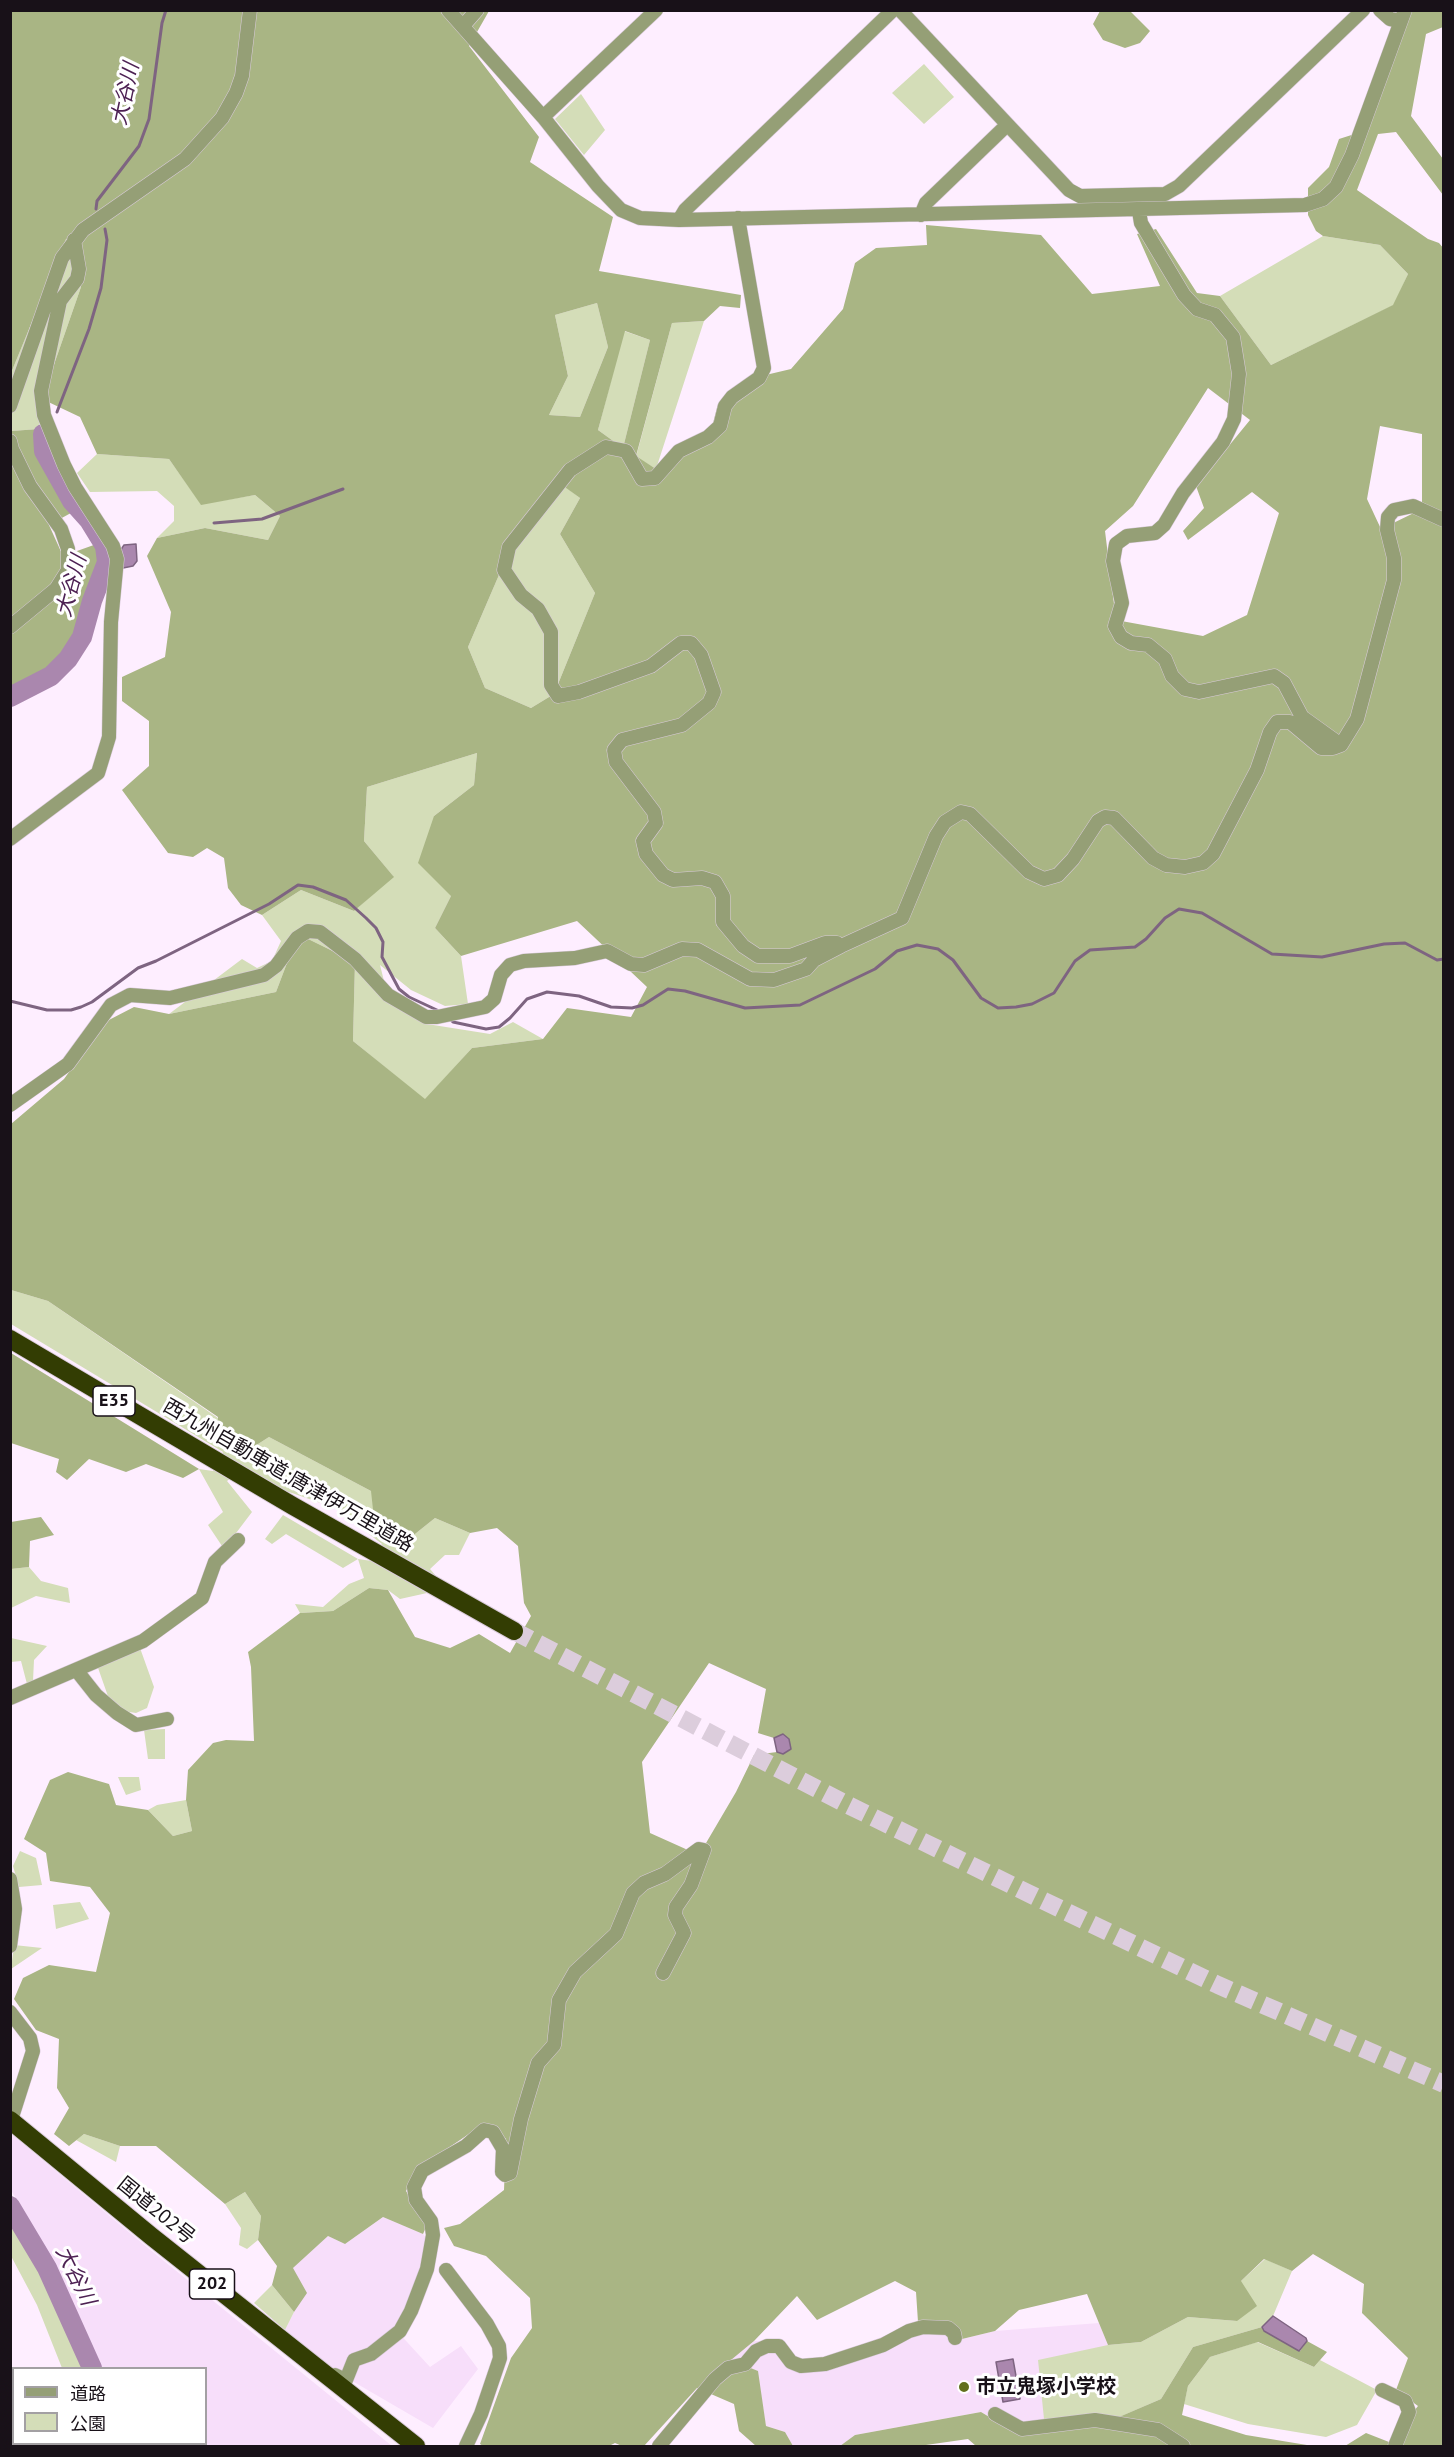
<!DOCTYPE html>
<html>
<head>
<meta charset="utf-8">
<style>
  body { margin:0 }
  #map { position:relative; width:1454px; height:2457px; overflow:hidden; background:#feeeff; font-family:"PT Sans","Noto Sans JP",sans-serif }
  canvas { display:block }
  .frame { position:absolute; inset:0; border:12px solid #181118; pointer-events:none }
  .legend { position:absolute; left:12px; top:2367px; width:195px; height:78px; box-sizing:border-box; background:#fff; border:2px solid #a3a0a3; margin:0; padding:8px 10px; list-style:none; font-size:18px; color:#181118 }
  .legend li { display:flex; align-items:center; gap:12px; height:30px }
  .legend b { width:30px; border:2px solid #a3a0a3 }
</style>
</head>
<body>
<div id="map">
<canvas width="1454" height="2457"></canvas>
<div class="frame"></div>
<ul class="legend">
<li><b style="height:8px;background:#959f76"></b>道路</li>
<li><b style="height:16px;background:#d4ddb8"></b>公園</li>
</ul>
</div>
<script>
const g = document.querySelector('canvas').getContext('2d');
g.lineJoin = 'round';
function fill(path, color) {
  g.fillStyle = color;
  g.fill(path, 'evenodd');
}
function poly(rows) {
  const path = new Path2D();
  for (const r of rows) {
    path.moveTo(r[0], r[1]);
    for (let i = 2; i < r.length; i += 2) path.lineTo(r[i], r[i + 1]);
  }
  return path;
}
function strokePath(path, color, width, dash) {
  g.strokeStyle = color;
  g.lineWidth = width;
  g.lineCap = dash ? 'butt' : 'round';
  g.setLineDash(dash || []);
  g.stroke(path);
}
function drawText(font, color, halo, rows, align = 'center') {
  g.font = font + ' "PT Sans","Noto Sans JP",sans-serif';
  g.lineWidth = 6;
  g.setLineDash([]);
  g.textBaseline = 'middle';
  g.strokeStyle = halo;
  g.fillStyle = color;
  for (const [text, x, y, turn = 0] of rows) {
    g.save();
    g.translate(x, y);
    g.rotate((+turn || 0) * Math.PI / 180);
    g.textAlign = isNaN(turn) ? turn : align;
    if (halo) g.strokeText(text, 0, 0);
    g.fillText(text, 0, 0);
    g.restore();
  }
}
fill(poly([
  [11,2134,148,2248,392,2446,135,2446,134,2444,206,2444,206,2368,101,2368,51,2258,11,2190],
  [383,2217,423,2234,430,2243,396,2330,430,2367,461,2346,478,2369,433,2428,335,2371,285,2330,294,2312,293,2268,328,2236,345,2244],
  [918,2322,954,2324,962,2339,995,2331,1099,2323,1108,2345,1098,2426,1021,2436,981,2412,855,2435,840,2446,793,2446,785,2432,766,2426,757,2371,731,2360,754,2341,780,2341,801,2363,835,2356]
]), '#f7defa');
fill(poly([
  [924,64,954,97,924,124,892,93],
  [581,94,605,130,584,155,555,119],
  [1323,236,1380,245,1408,274,1394,305,1271,365,1220,296],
  [66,238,79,241,81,287,42,399,39,429,11,431,11,373],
  [597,303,608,347,580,417,549,415,568,376,555,315],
  [704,321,656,469,636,457,672,323],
  [624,331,650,340,623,448,598,430],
  [97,454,169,459,201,504,255,495,280,516,268,540,205,528,157,538,174,521,174,506,157,491,90,492,77,473],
  [562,484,580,498,560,534,595,593,554,694,531,708,485,688,468,647,511,547],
  [477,753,474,785,434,816,451,896,435,928,461,956,468,1004,445,1006,411,990,380,965,389,1001,427,1024,490,1034,513,1022,543,1039,472,1048,425,1100,353,1041,355,962,298,934,276,992,169,1014,242,959,257,968,272,961,281,941,262,915,301,890,354,911,393,876,364,841,367,787],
  [11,1290,48,1301,218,1418,218,1438,244,1453,269,1437,371,1491,410,1538,435,1518,470,1533,459,1555,445,1555,430,1569,436,1576,427,1593,400,1599,388,1590,369,1588,333,1611,300,1613,295,1604,323,1607,349,1584,364,1578,358,1559,343,1568,286,1534,272,1544,265,1539,283,1515,358,1559,372,1561,382,1544,335,1508,289,1492,277,1505,241,1470,227,1481,252,1512,224,1549,208,1525,223,1512,199,1469,213,1471,223,1452,11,1324],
  [29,1567,41,1581,68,1588,70,1603,36,1596,11,1608,11,1569],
  [11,1638,47,1646,34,1660,33,1681,27,1684,21,1661,11,1662],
  [140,1648,154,1687,147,1708,136,1713,123,1711,110,1702,97,1665],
  [165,1729,165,1759,148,1759,144,1730],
  [118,1777,139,1777,141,1790,126,1795],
  [186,1800,192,1831,173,1836,148,1810,157,1805],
  [20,1851,36,1858,42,1885,19,1887,13,1866],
  [80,1902,89,1919,56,1929,53,1905],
  [14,1945,42,1948,11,1969],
  [84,2134,120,2146,116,2162,76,2140],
  [245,2192,261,2216,258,2240,247,2249,239,2245,241,2228,225,2204],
  [11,2216,41,2269,86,2368,62,2368,37,2305,11,2256],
  [1265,2259,1292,2271,1273,2316,1262,2327,1193,2347,1161,2399,1117,2418,1044,2419,1038,2360,1108,2345,1141,2342,1188,2317,1237,2321,1241,2281],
  [272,2285,294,2312,285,2330,254,2303],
  [1257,2342,1314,2367,1320,2360,1377,2390,1357,2425,1326,2437,1248,2424,1184,2404,1188,2386,1210,2357]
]), '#d4ddb8');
fill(poly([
  [11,11,489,11,469,46,539,137,530,162,613,217,599,271,741,295,740,308,720,306,704,321,672,323,636,456,656,469,711,431,718,404,753,378,791,369,843,309,855,263,876,248,927,245,926,225,1041,235,1092,294,1160,286,1137,234,1156,229,1197,293,1220,296,1271,365,1393,305,1408,274,1380,245,1323,236,1316,231,1308,215,1308,188,1329,167,1339,139,1364,131,1407,20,1393,11,1443,11,1443,27,1426,34,1411,116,1443,159,1443,195,1396,132,1378,134,1357,190,1428,239,1439,243,1444,249,1443,2446,1345,2446,1366,2433,1389,2442,1418,2406,1396,2390,1408,2358,1362,2313,1364,2284,1313,2254,1292,2271,1264,2259,1241,2281,1257,2306,1237,2321,1188,2317,1141,2342,1108,2345,1087,2294,1019,2310,995,2331,962,2339,954,2324,918,2322,916,2292,895,2281,817,2320,797,2296,754,2341,731,2360,758,2371,766,2426,785,2432,793,2446,756,2446,739,2431,734,2404,697,2388,644,2446,622,2446,615,2443,609,2446,483,2446,480,2444,511,2358,532,2328,530,2298,486,2256,454,2246,444,2228,460,2224,504,2190,506,2139,485,2123,416,2170,406,2191,427,2225,423,2234,383,2217,345,2244,328,2236,293,2268,307,2293,294,2312,272,2285,277,2266,258,2240,261,2216,245,2192,225,2204,156,2146,120,2146,84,2134,69,2146,54,2134,69,2108,57,2088,59,2039,36,2030,14,1999,23,1978,49,1965,96,1972,110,1913,90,1887,50,1881,46,1853,24,1839,50,1780,68,1772,109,1784,116,1805,148,1810,173,1836,192,1831,186,1800,188,1770,213,1743,226,1740,254,1741,251,1667,248,1652,300,1613,333,1611,369,1588,388,1590,415,1637,450,1648,479,1634,510,1653,531,1616,524,1603,518,1546,497,1528,470,1533,435,1518,410,1538,375,1528,371,1491,269,1437,244,1453,218,1438,218,1417,48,1301,11,1290,11,1124,64,1079,105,1022,134,1007,169,1014,276,992,298,934,355,962,353,1041,425,1099,472,1048,543,1039,567,1008,631,1017,647,987,577,921,461,956,435,928,451,896,418,863,434,816,474,785,477,753,367,787,364,841,394,877,354,911,301,890,262,915,241,905,228,888,224,858,207,848,193,857,168,853,122,790,149,766,149,721,122,701,122,677,165,657,171,612,147,556,157,538,205,528,268,540,280,516,255,495,201,505,169,459,97,454,80,417,42,399,81,287,79,241,66,239,11,373],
  [597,303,608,347,580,417,549,415,568,376,555,315],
  [625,331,650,340,623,448,598,430],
  [1208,388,1250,420,1196,486,1204,508,1183,531,1188,540,1252,492,1279,513,1247,615,1203,636,1116,620,1105,531,1133,506],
  [1380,426,1422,434,1422,509,1381,529,1367,499],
  [562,485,580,498,560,534,595,593,554,694,531,708,485,688,468,647,511,547],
  [709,1663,766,1689,758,1733,774,1738,783,1734,783,1754,777,1752,754,1755,736,1792,699,1855,650,1833,642,1762],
  [1100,11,1130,11,1150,31,1140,43,1125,48,1103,40,1093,24],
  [39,429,80,508,49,525,63,556,105,541,114,559,77,636,49,674,11,693,11,431],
  [11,1353,199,1469,183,1478,146,1464,126,1472,89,1459,67,1480,56,1472,59,1459,11,1443],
  [41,1517,54,1535,30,1541,29,1567,11,1569,11,1522],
  [1262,2327,1264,2331,1300,2351,1307,2341,1327,2352,1314,2367,1258,2342,1210,2357,1188,2386,1182,2415,1246,2435,1313,2446,976,2446,968,2439,919,2446,840,2446,855,2435,981,2412,1021,2436,1098,2426,1161,2399,1193,2347]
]), '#a9b584');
const water = poly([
  [136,544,137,561,133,566,123,568,120,551,124,545,136,544],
  [783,1734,789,1739,791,1749,783,1754,777,1752,774,1738,783,1734],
  [1273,2316,1306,2338,1307,2341,1299,2351,1264,2331,1262,2327,1273,2316],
  [1013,2359,1020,2399,1003,2402,996,2362,1013,2359]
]);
fill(water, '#aa87ae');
strokePath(water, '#7e6481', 1.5);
strokePath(poly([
  [96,209,97,201,139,146,149,119,162,23,166,10],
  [57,412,89,329,101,288,107,240,105,229],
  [214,523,262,519,343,489],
  [10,1001,47,1010,71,1010,81,1007,92,1002,138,968,156,961,269,904,298,885,313,887,346,900,366,918,376,928,383,942,382,957,399,989,409,997,439,1011],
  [449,1018,453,1022,486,1029,499,1027,510,1018,527,999,547,992,579,996,611,1007,632,1008,643,1005,668,989,685,991,745,1008,800,1005,875,969,897,951,917,945,938,949,953,960,981,998,998,1008,1016,1007,1032,1004,1054,993,1075,961,1090,950,1135,947,1146,939,1165,918,1179,909,1202,913,1272,954,1322,957,1384,944,1405,943,1437,960,1444,959],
  [10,2378,14,2380],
  [89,2446,90,2444]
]), '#7e6481', 3);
strokePath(poly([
  [10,697,51,676,68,659,82,637,92,601,107,562,105,546,89,520,72,501,44,451,43,434],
  [10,2206,47,2268,92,2368],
  [124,2444,125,2446]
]), '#aa87ae', 20);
strokePath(poly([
  [514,1631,844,1803,1044,1901,1218,1985,1444,2084]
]), '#dccddc', 18, [18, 9]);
const minor = poly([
  [448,10,543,117,598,186,621,210,640,218,679,220,1305,205,1323,199,1336,187,1352,155,1405,10],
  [900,10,1069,190,1080,196,1165,194,1179,186,1363,10],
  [1380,10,1390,19,1401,21],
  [463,26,477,10],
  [543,117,656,10],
  [1139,211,1141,223,1184,295,1197,309,1215,315,1233,337,1239,374,1234,419,1223,442,1183,493,1164,525,1155,533,1127,536,1116,544,1113,561,1122,603,1115,626,1121,637,1131,643,1148,645,1165,659,1172,676,1185,689,1199,692,1274,676,1284,683,1302,717,1341,745],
  [921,215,926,203,1007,125],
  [679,220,685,210,893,10],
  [10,406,62,258,83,230,185,159,222,118,236,93,242,76,250,10],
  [10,441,12,449,30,486,61,529,68,549,68,570,56,589,10,627],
  [10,839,98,773,109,737,111,622,117,559,113,546,75,487,64,465,44,415,41,391,60,301,77,279,79,269,74,240],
  [841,946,902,918,936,836,945,822,961,812,970,814,1029,872,1044,879,1058,875,1073,859,1098,821,1105,817,1114,818,1153,858,1166,865,1185,867,1203,863,1213,854,1257,770,1270,732,1277,722,1290,722,1321,748,1333,748,1341,745,1357,719,1394,580,1394,558,1387,530,1388,517,1394,510,1413,506,1444,520],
  [10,1105,68,1064,111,1005,130,995,170,998,264,975,276,966,297,938,308,931,320,932,355,959,388,995,426,1017,437,1017,485,1007,494,999,501,975,510,965,524,961,575,958,607,951,631,964,644,965,682,949,698,950,750,979,774,980,806,969,814,960,841,946,837,943,825,943,790,956,758,956,743,946,723,922,723,896,715,882,702,878,673,880,663,875,646,854,643,841,656,823,654,812,616,762,614,750,622,740,682,725,709,703,714,692,701,655,691,643,681,643,651,666,579,692,558,696,551,685,551,632,538,609,521,595,504,570,509,547,570,470,606,447,626,451,642,479,655,478,679,451,708,437,720,426,725,406,732,397,759,378,764,368,738,218],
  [77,1671,96,1695,117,1713,136,1725,167,1719],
  [10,1698,143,1641,202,1598,215,1562,238,1540],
  [10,1879,15,1909,10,1946],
  [10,2012,30,2038,33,2051,11,2120],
  [446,2270,487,2324,499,2346,500,2358,481,2414,466,2446],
  [330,2377,335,2375,346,2380,354,2360,371,2354,400,2331,411,2311,427,2269,433,2235,431,2221,416,2200,414,2187,422,2171,466,2146,484,2130,493,2132,503,2149,502,2172,505,2175,510,2173,521,2119,538,2063,554,2045,559,2000,575,1972,616,1934,633,1893,644,1883,665,1874,699,1849,704,1850,691,1885,676,1907,675,1915,684,1933,663,1973],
  [1382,2390,1405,2401,1409,2412,1395,2446],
  [995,2414,1022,2429,1095,2420,1158,2430,1183,2446],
  [659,2446,715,2379,728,2368,745,2364,756,2351,767,2346,779,2346,791,2362,801,2366,825,2364,883,2345,909,2331,923,2327,948,2328,954,2333,955,2338]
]);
const highway = poly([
  [10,1339,293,1506,514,1631],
  [10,2120,151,2236,416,2446]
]);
strokePath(minor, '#d9cbda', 15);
strokePath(highway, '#d9cbda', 20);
strokePath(minor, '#959f76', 14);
strokePath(highway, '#333d03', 18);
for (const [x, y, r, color] of [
  [964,2387,6,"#61701c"]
]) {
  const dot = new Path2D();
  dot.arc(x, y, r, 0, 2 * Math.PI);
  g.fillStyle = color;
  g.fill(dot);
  strokePath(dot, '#fff', 2);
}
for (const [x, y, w] of [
  [114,1401,42],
  [212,2284,45]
]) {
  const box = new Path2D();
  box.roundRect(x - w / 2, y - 15, w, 30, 4.5);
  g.fillStyle = '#fff';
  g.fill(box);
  strokePath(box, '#181118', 1.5);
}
drawText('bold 18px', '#181118', null, [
  ["E35",114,1401],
  ["202",212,2284]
]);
drawText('20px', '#181118', '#fff', [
  ["西九州自動車道;唐津伊万里道路",288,1476,30],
  ["国道202号",156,2211,39]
]);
drawText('bold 20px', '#181118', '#fff', [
  ["市立鬼塚小学校",976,2387]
], 'left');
drawText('italic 21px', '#4d2153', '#fff', [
  ["大谷川",126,94,-78],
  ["大谷川",72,586,-75],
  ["大谷川",75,2276,64]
]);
</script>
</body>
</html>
